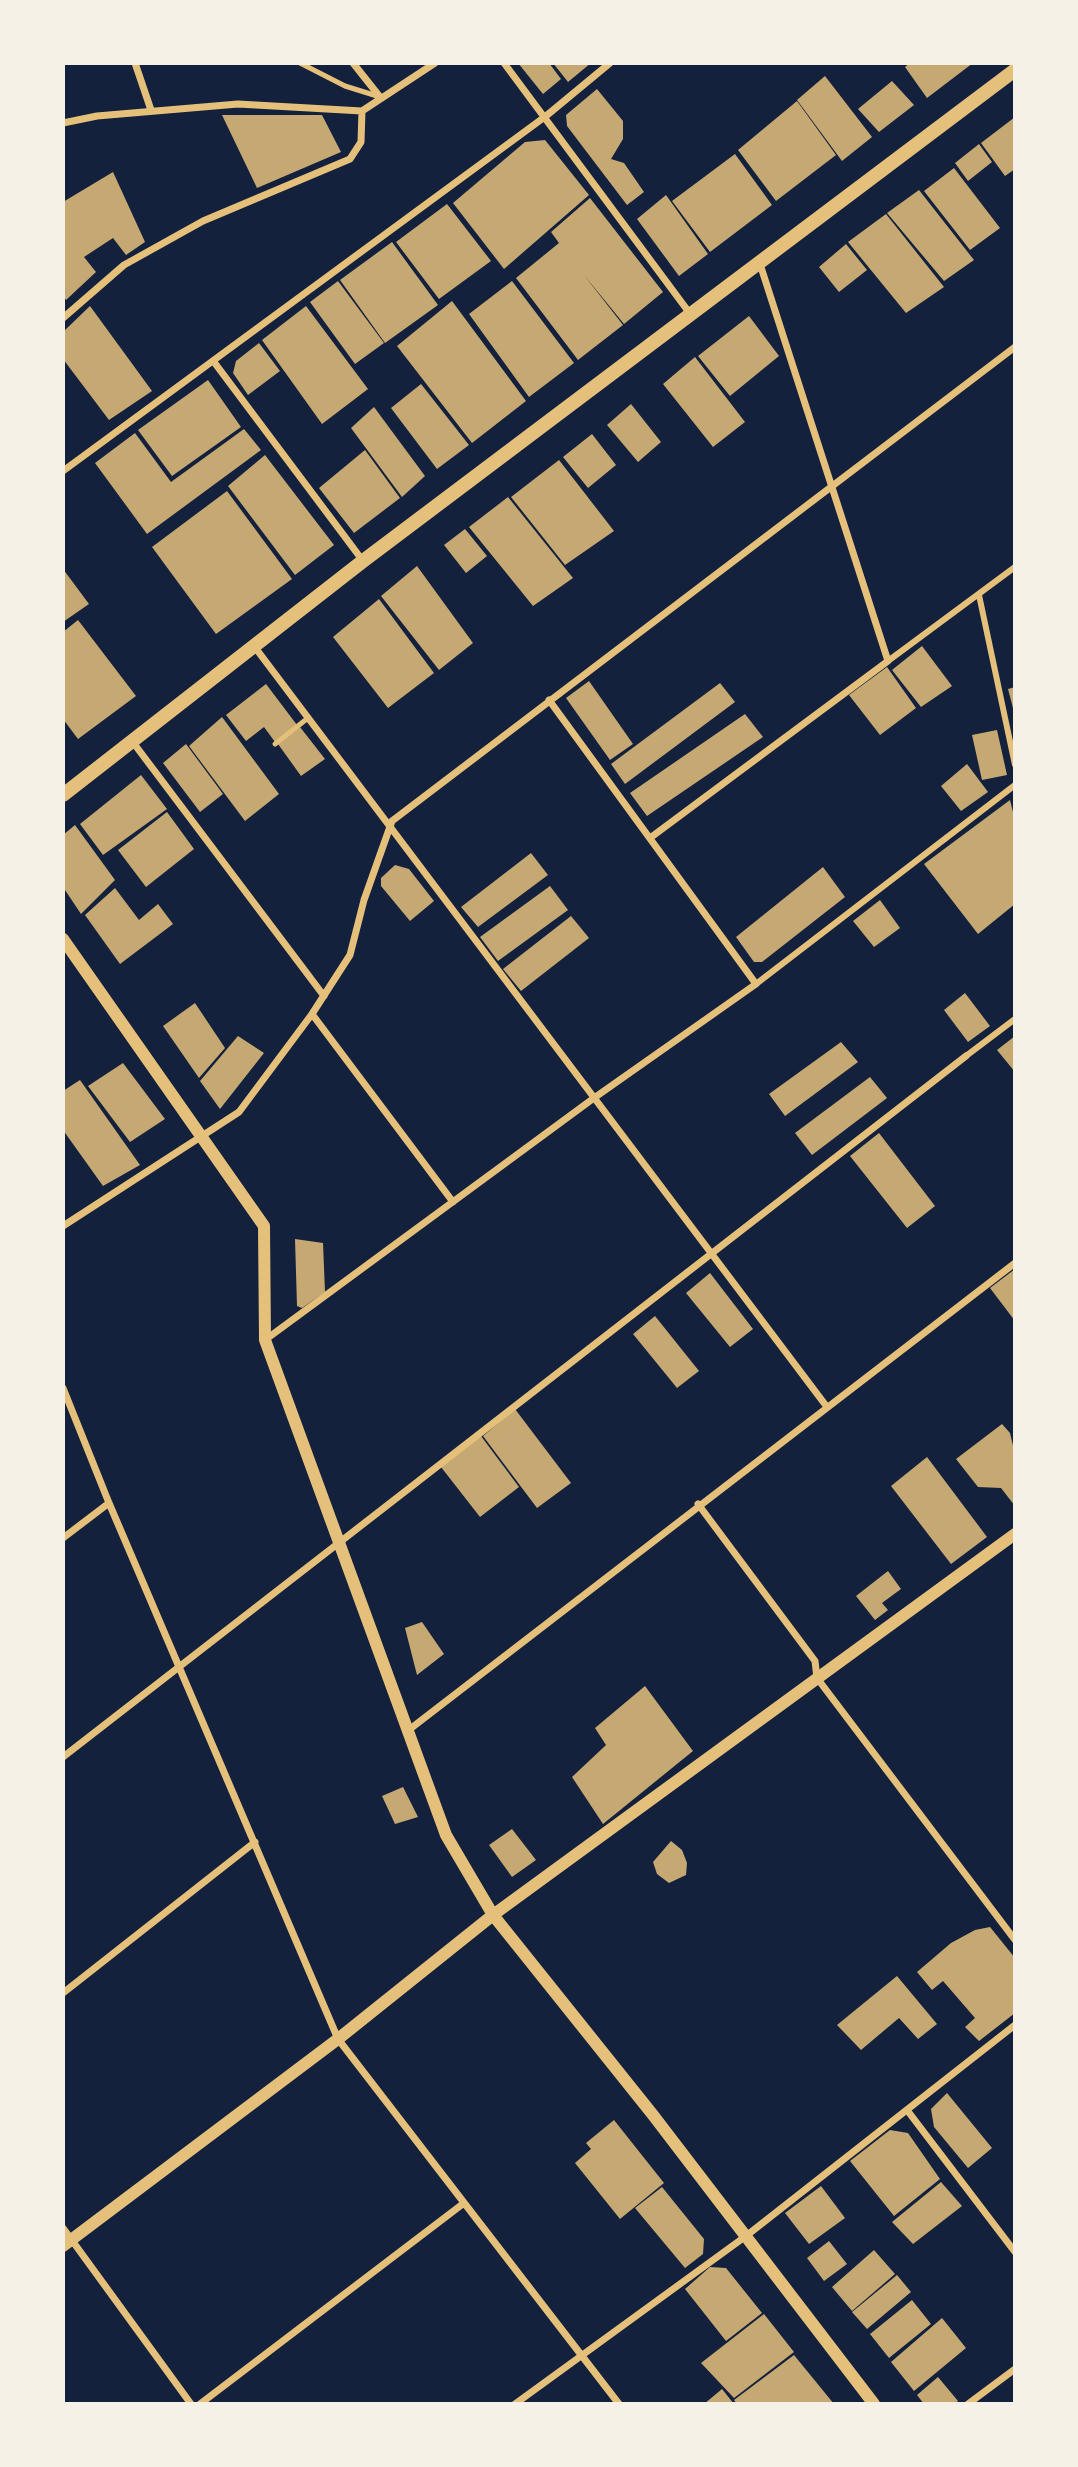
<!DOCTYPE html>
<html>
<head>
<meta charset="utf-8">
<style>
  body { margin:0 }
  #map { position:relative; width:1078px; height:2467px; overflow:hidden; background:#14213d; font-family:Manrope,sans-serif }
  canvas { display:block }
  .frame { position:absolute; inset:0; border:65px solid #f6f1e7; pointer-events:none }
</style>
</head>
<body>
<div id="map">
<canvas width="1078" height="2467"></canvas>
<div class="frame"></div>
</div>
<script>
const g = document.querySelector('canvas').getContext('2d');
g.lineJoin = 'round';
function fill(path, color) {
  g.fillStyle = color;
  g.fill(path, 'evenodd');
}
function poly(rows) {
  const path = new Path2D();
  for (const r of rows) {
    path.moveTo(r[0], r[1]);
    for (let i = 2; i < r.length; i += 2) path.lineTo(r[i], r[i + 1]);
  }
  return path;
}
function strokePath(path, color, width, dash) {
  g.strokeStyle = color;
  g.lineWidth = width;
  g.lineCap = dash ? 'butt' : 'round';
  g.setLineDash(dash || []);
  g.stroke(path);
}
fill(poly([
  [518,63,549,63,561,79,543,94],
  [553,63,591,63,568,82],
  [910,63,973,63,927,98,905,67],
  [825,76,872,137,842,161,797,100],
  [892,81,914,105,879,132,858,109],
  [597,89,623,121,623,139,611,159,624,163,644,192,627,205,567,126,566,115],
  [797,101,836,155,776,201,738,150],
  [222,115,322,115,341,152,257,188],
  [1015,117,1015,169,1005,176,981,143],
  [545,140,589,195,504,269,453,203,525,142],
  [979,144,992,162,968,181,955,163],
  [735,154,772,205,710,252,672,201],
  [954,168,1000,228,970,250,924,191],
  [113,172,145,242,126,255,113,238,84,257,96,272,66,300,63,295,63,202],
  [919,190,974,260,944,281,887,213],
  [666,195,708,254,679,276,637,219],
  [590,198,663,292,624,324,584,275,623,325,578,360,516,278,559,243,551,232],
  [447,204,491,261,439,299,396,242],
  [886,214,944,287,906,313,848,242],
  [392,242,438,305,385,343,340,280],
  [846,244,867,270,839,292,819,267],
  [338,281,384,343,355,364,310,302],
  [512,281,574,363,529,397,469,314],
  [452,301,526,401,472,443,397,346],
  [90,306,152,391,109,420,63,359,63,332],
  [306,306,368,389,322,424,262,340],
  [749,316,779,356,730,396,698,356],
  [259,343,280,371,248,395,233,373,236,361],
  [695,357,745,422,713,447,663,384],
  [208,380,241,427,172,476,138,430],
  [421,384,469,445,437,469,391,408],
  [631,404,661,442,638,462,607,425],
  [374,407,425,476,402,497,351,428],
  [244,429,261,450,147,534,95,463,135,433,171,482],
  [592,434,616,465,588,488,563,457],
  [365,450,400,498,354,533,319,488],
  [265,455,334,545,295,575,228,486],
  [559,460,614,531,565,565,511,497],
  [227,491,292,579,216,634,152,547],
  [508,497,573,578,533,606,469,527],
  [465,529,487,556,466,573,444,545],
  [417,566,473,643,439,670,381,596],
  [63,569,89,604,63,622],
  [379,599,434,673,388,708,333,637],
  [78,620,136,696,78,739,63,719,63,632],
  [922,646,952,686,921,707,892,670],
  [887,667,916,708,880,735,849,695],
  [589,681,633,744,610,760,566,698],
  [720,683,735,702,625,784,611,764],
  [266,684,297,725,275,742,264,727,246,741,226,715],
  [1015,687,1015,712,1014,712,1008,689],
  [745,714,763,737,647,816,630,793],
  [222,717,279,794,245,821,189,746],
  [300,727,325,759,301,776,278,744],
  [997,730,1007,775,982,780,972,735],
  [186,744,223,794,200,812,163,763],
  [967,764,988,792,961,811,941,786],
  [141,775,167,809,103,855,80,824],
  [1010,800,1015,820,1015,904,978,934,924,864],
  [167,812,194,849,146,887,118,850],
  [75,825,115,880,81,914,63,887,63,835],
  [531,853,548,875,478,927,461,907],
  [395,865,409,869,434,901,410,921,381,886,381,878],
  [823,867,845,897,762,962,754,962,736,937],
  [550,886,568,910,498,961,480,937],
  [115,888,139,920,158,904,173,924,120,964,85,915],
  [880,900,900,928,874,947,853,921],
  [571,916,589,938,521,991,503,969],
  [965,993,990,1026,968,1042,944,1010],
  [195,1003,225,1048,199,1078,163,1026],
  [238,1036,264,1053,220,1109,200,1081],
  [1015,1036,1015,1072,997,1050],
  [841,1042,858,1062,785,1116,769,1094],
  [123,1063,165,1119,130,1142,88,1086],
  [870,1077,887,1098,812,1155,795,1133],
  [80,1080,140,1165,103,1186,63,1130,63,1091],
  [879,1133,935,1206,907,1228,850,1156],
  [295,1239,323,1243,325,1292,302,1308,297,1306],
  [1015,1269,1015,1321,990,1288],
  [710,1273,753,1329,730,1347,686,1293],
  [655,1316,699,1371,677,1388,633,1334],
  [515,1409,571,1483,537,1508,483,1436],
  [1002,1424,1010,1433,1015,1454,1015,1506,1001,1488,978,1487,956,1459],
  [481,1436,519,1487,480,1517,441,1467],
  [927,1457,987,1537,951,1564,891,1486],
  [888,1571,901,1589,882,1603,888,1610,875,1620,856,1596],
  [422,1622,444,1654,417,1675,405,1628],
  [645,1686,693,1751,603,1824,572,1777,606,1745,595,1728],
  [403,1787,418,1817,395,1824,382,1796],
  [512,1829,536,1860,512,1877,489,1845],
  [671,1841,682,1850,687,1863,686,1875,669,1883,657,1874,653,1862],
  [990,1927,1015,1958,1015,2013,979,2041,965,2027,975,2018,943,1981,932,1990,917,1972,951,1943,975,1930],
  [897,1976,937,2024,918,2039,899,2018,861,2050,837,2025],
  [947,2093,992,2148,968,2168,934,2127,931,2109],
  [614,2120,664,2183,620,2219,575,2163,591,2149,586,2143],
  [890,2130,908,2133,940,2179,894,2216,850,2161],
  [941,2182,962,2206,913,2244,892,2222],
  [821,2186,845,2218,809,2244,785,2213],
  [662,2187,704,2239,703,2254,685,2268,635,2208],
  [829,2241,847,2264,824,2281,807,2258],
  [874,2250,895,2274,852,2311,832,2287],
  [710,2267,726,2268,762,2313,726,2341,685,2289],
  [897,2275,911,2292,867,2329,852,2312],
  [912,2300,931,2324,889,2358,870,2334],
  [764,2314,794,2352,734,2398,701,2363],
  [942,2318,966,2348,914,2391,891,2362],
  [794,2355,834,2404,737,2404,734,2400],
  [938,2377,958,2401,954,2404,924,2404,917,2395],
  [722,2389,734,2404,704,2404]
]), '#c6a872');
strokePath(poly([
  [300,63,345,86,377,96],
  [275,744,308,718]
]), '#e5c07b', 5);
strokePath(poly([
  [979,595,1015,765],
  [888,661,1015,567],
  [756,984,1015,785],
  [966,1056,1015,1019]
]), '#e5c07b', 6);
strokePath(poly([
  [135,63,151,110],
  [353,63,380,97],
  [504,63,691,315],
  [63,123,97,116,238,104,362,111],
  [63,318,124,265,203,221,350,159,361,142,362,111,435,63],
  [214,362,363,561],
  [63,471,546,116,610,63],
  [254,646,827,1407],
  [132,741,324,996],
  [650,838,888,661,760,264],
  [312,1014,453,1202],
  [63,1226,239,1112,312,1014,350,955,364,900,392,821,1015,347],
  [265,1340,594,1098,756,984,549,700],
  [63,1388,109,1503,338,2039,619,2404],
  [698,1504,815,1661,817,1678,1015,1940],
  [63,1538,109,1503],
  [410,1729,1015,1263],
  [63,1757,966,1056],
  [63,1993,255,1842],
  [907,2110,1015,2252],
  [63,2228,191,2404],
  [200,2404,464,2203],
  [515,2404,746,2236,1015,2025],
  [968,2404,1015,2369]
]), '#e5c07b', 7);
strokePath(poly([
  [63,939,264,1226,265,1340,446,1835,493,1915,653,2115,874,2404],
  [63,2246,338,2039,493,1915,1015,1534]
]), '#e5c07b', 12);
strokePath(poly([
  [63,795,363,561,1015,70]
]), '#e5c07b', 14);
</script>
</body>
</html>
